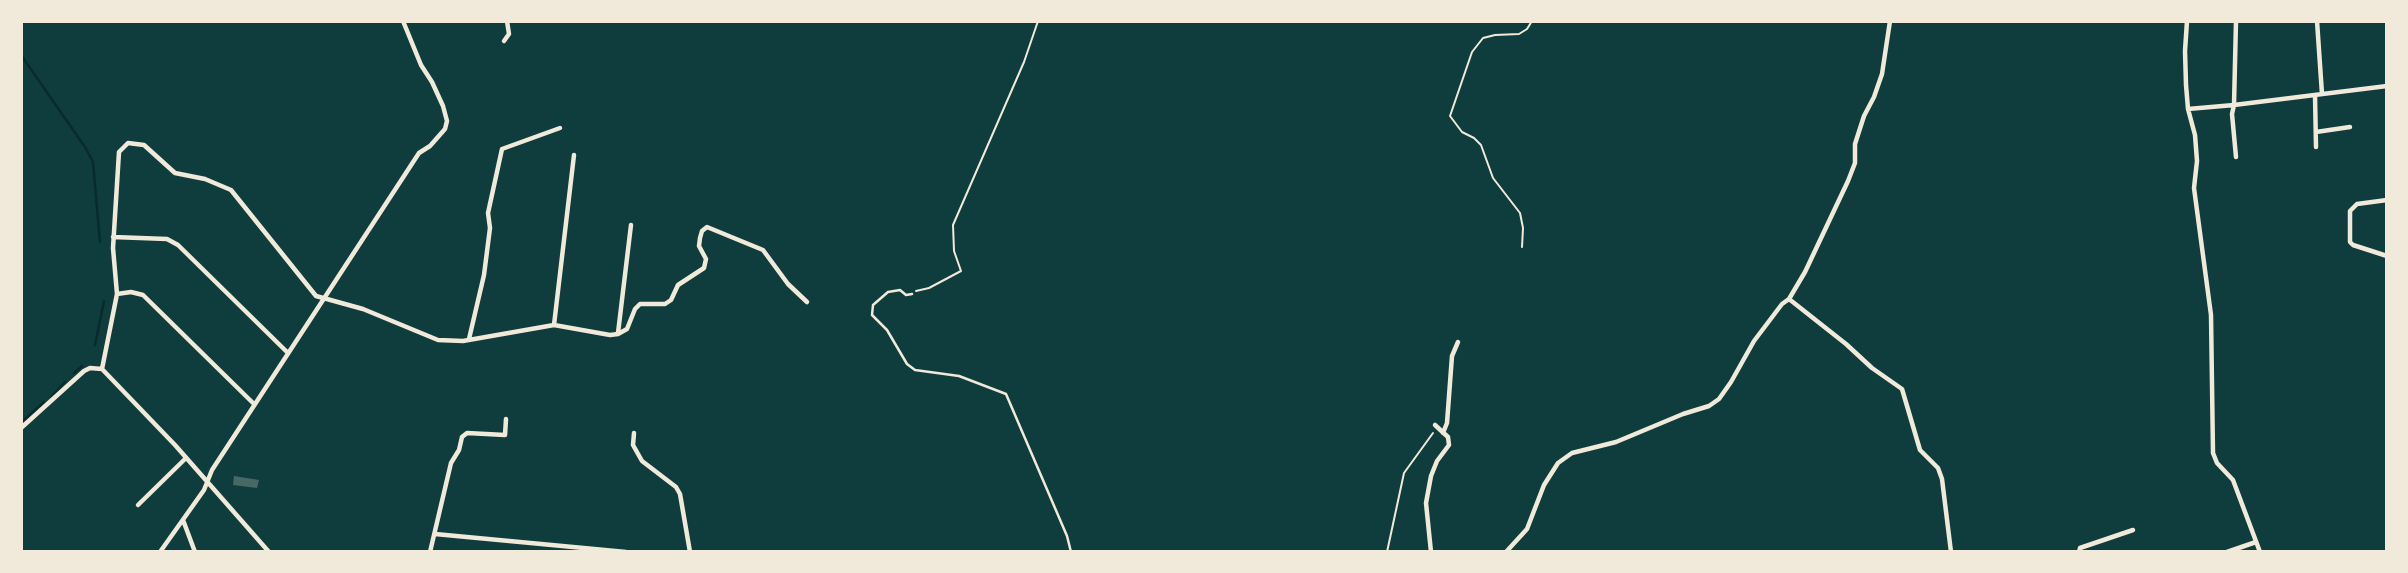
<!DOCTYPE html>
<html>
<head>
<meta charset="utf-8">
<style>
  body { margin:0 }
  #map { position:relative; width:2408px; height:573px; overflow:hidden; background:#0f3d3e; font-family:"Space Grotesk",sans-serif }
  canvas { display:block }
  .frame { position:absolute; inset:0; border:23px solid #f1e9da; pointer-events:none }
</style>
</head>
<body>
<div id="map">
<canvas width="2408" height="573"></canvas>
<div class="frame"></div>
</div>
<script>
const g = document.querySelector('canvas').getContext('2d');
g.lineJoin = 'round';
function poly(rows) {
  const path = new Path2D();
  for (const r of rows) {
    path.moveTo(r[0], r[1]);
    for (let i = 2; i < r.length; i += 2) path.lineTo(r[i], r[i + 1]);
  }
  return path;
}
function strokePath(path, color, width, dash) {
  g.strokeStyle = color;
  g.lineWidth = width;
  g.lineCap = dash ? 'butt' : 'round';
  g.setLineDash(dash || []);
  g.stroke(path);
}
function fill(path, color) {
  g.fillStyle = color;
  g.fill(path, 'evenodd');
}
strokePath(poly([
  [21,55,85,147,93,162,100,242],
  [95,345,104,301],
  [74,373,82,366],
  [51,397,65,382],
  [21,423,44,402]
]), '#0a2a2b', 2.5);
fill(poly([
  [234,476,259,480,257,488,233,485]
]), '#486865');
strokePath(poly([
  [1522,247,1523,228,1520,213,1493,178,1481,145,1474,138,1462,132,1450,116,1472,52,1483,38,1495,35,1519,34,1527,29,1532,21],
  [916,291,929,288,961,271,954,251,953,225,1024,62,1038,21],
  [1387,552,1404,473,1433,433]
]), '#f1e9da', 2);
strokePath(poly([
  [912,294,906,295,900,290,888,292,873,305,872,315,887,330,907,364,915,370,959,376,1006,394,1067,536,1071,552]
]), '#f1e9da', 2.5);
strokePath(poly([
  [2187,21,2185,51,2186,85,2188,109,2195,135,2197,161,2194,188,2211,315,2213,453,2217,463,2233,480,2260,552],
  [2236,21,2234,105,2387,86],
  [2317,21,2322,94],
  [504,41,509,34,507,21],
  [2315,95,2316,147],
  [2188,109,2234,105,2232,114,2236,157],
  [2316,132,2350,127],
  [2387,200,2357,204,2350,211,2350,242,2353,245,2387,256],
  [113,237,167,239,178,245,288,353],
  [117,294,131,292,143,295,254,404],
  [1789,299,1846,344,1872,368,1902,389,1920,450,1938,468,1942,479,1951,552],
  [554,325,574,155],
  [618,333,631,225],
  [469,339,484,275,490,228,488,213,502,149,560,128],
  [102,369,117,294,113,248,119,152,128,143,144,145,175,173,205,179,231,190,316,296,363,309,438,340,463,341,554,325,610,335,618,334,627,329,635,309,640,304,665,304,671,300,678,285,704,268,706,259,699,246,700,238,702,231,707,227,763,250,788,284,807,302],
  [102,369,175,445,269,552],
  [21,428,84,371,90,368,102,369],
  [634,433,633,445,642,461,676,487,680,494,690,552],
  [1443,433,1447,423,1452,356,1458,342],
  [138,505,186,458],
  [183,520,195,552],
  [435,534,626,552],
  [160,552,204,490,212,470,419,153,430,146,445,129,447,121,443,106,432,82,421,65,403,21],
  [430,552,451,463,459,450,462,437,467,433,505,435,506,419],
  [1431,552,1426,503,1431,476,1437,461,1449,445,1448,437,1435,425],
  [1506,552,1527,529,1544,485,1558,463,1572,453,1616,442,1683,414,1709,406,1719,399,1731,382,1754,341,1782,304,1789,299,1805,272,1848,181,1855,163,1855,144,1864,116,1874,97,1882,74,1890,21],
  [2079,552,2080,548,2133,530],
  [2227,552,2256,542]
]), '#f1e9da', 4.5);
</script>
</body>
</html>
